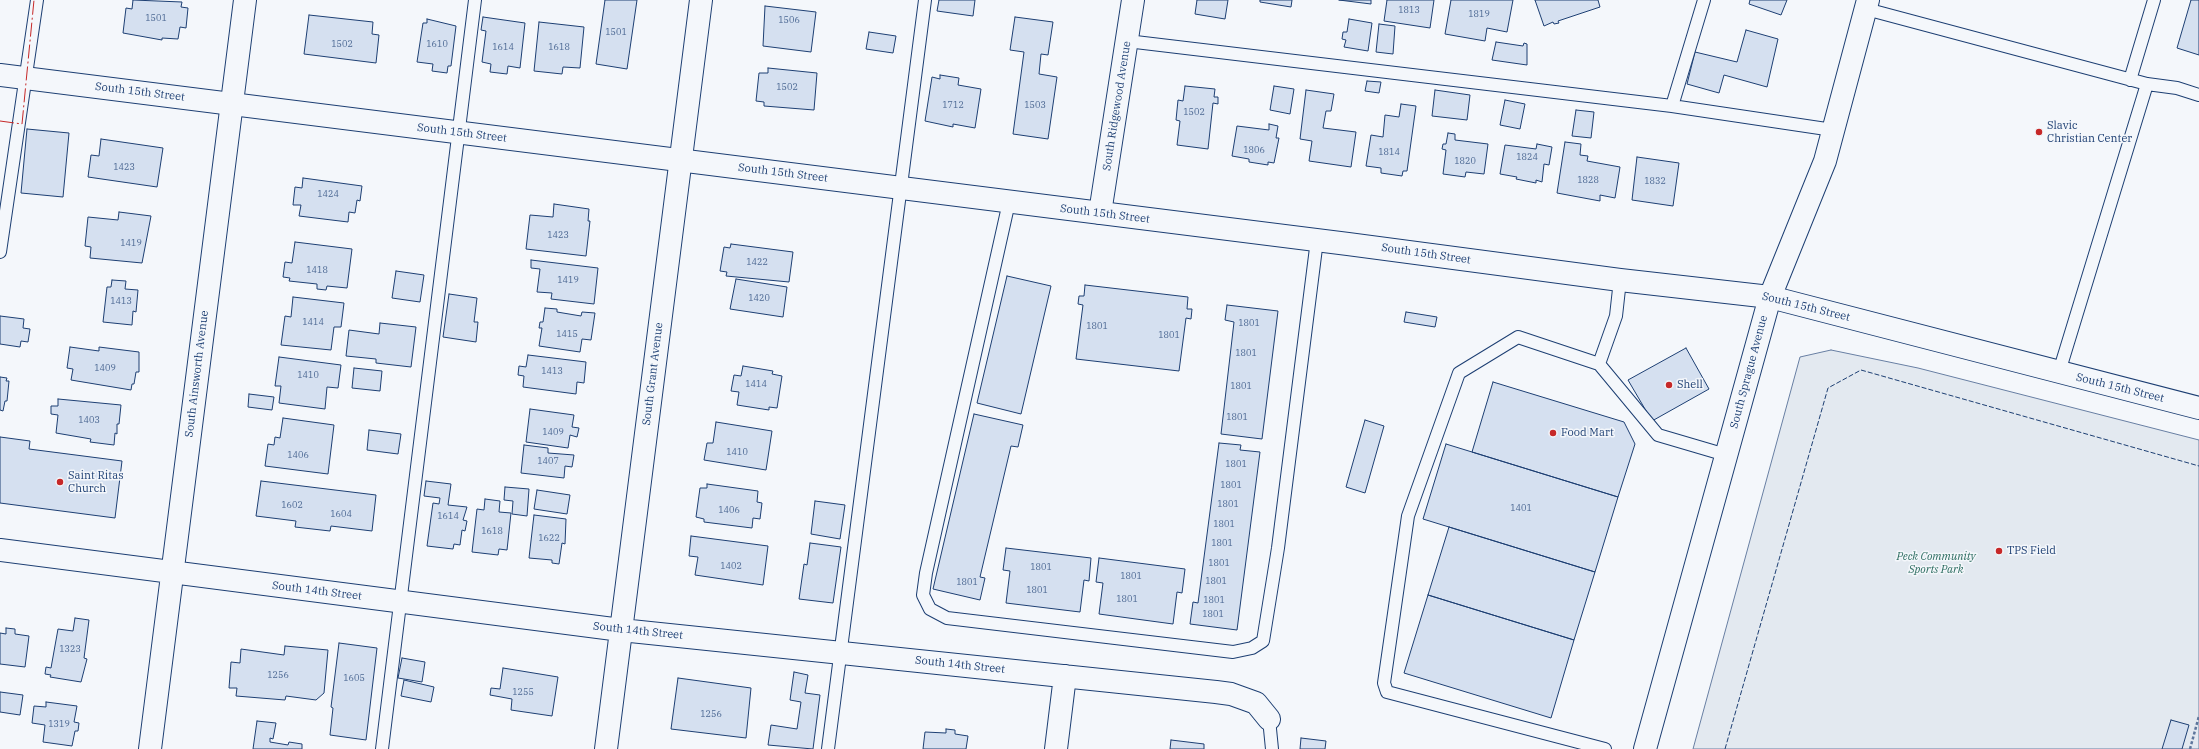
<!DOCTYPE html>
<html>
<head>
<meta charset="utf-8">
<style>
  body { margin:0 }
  canvas { display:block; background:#f4f7fb }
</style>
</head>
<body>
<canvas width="2199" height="749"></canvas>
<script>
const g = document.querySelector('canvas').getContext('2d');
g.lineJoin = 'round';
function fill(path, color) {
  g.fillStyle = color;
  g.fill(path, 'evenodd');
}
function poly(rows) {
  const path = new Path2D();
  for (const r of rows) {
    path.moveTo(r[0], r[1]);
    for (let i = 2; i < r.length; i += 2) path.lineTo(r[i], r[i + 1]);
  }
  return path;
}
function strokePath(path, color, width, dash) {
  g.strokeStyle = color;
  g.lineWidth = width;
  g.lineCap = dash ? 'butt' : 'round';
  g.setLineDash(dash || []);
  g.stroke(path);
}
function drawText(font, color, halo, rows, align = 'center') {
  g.font = font + ' "IBM Plex Serif",serif';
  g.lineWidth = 3;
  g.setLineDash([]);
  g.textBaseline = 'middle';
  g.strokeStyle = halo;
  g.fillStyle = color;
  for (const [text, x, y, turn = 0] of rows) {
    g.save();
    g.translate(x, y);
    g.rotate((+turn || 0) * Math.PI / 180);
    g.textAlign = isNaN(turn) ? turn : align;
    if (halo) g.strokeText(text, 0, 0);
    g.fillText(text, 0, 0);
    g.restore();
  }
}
const green = poly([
  [1831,350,1918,368,2199,440,2199,749,1693,749,1800,357,1831,350]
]);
fill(green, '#e3e9f0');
strokePath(green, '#687fa3', 1);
const building = poly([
  [133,0,182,2,181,7,188,8,186,28,180,27,178,39,162,38,162,40,123,33,126,8,132,9,133,0],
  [605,0,637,0,627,69,596,64,605,0],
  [939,0,975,0,973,16,937,11,939,0],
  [1197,0,1228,0,1225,19,1195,14,1197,0],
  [1260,0,1292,0,1291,7,1260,2,1260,0],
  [1339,0,1371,0,1371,4,1339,0],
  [1387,0,1434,0,1430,28,1384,21,1387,0],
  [1451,0,1513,0,1507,32,1487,28,1485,41,1445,34,1451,0],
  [1535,0,1598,0,1600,7,1558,21,1559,23,1554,24,1553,22,1544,26,1535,0],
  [1750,0,1787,0,1781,15,1749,4,1750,0],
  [2191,0,2199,0,2199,55,2177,48,2191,0],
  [765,6,816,12,811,52,763,46,765,6],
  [309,15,373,22,372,34,379,35,376,63,304,54,309,15],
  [483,17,525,23,520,68,508,66,507,74,490,72,491,64,482,62,486,31,481,30,483,17],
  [1015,17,1053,22,1048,55,1041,54,1039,74,1057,77,1048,139,1013,134,1024,52,1010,50,1015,17],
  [427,19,456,26,451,66,448,66,447,73,432,71,433,64,417,62,423,23,427,23,427,19],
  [1349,19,1372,23,1368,51,1344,47,1346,40,1342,39,1343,32,1347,32,1349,19],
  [539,22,584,27,580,68,563,67,562,74,534,71,539,22],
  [1379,24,1395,26,1393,54,1376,52,1379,24],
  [1746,30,1778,39,1767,87,1724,75,1719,93,1687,84,1695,52,1737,62,1746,30],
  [869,32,896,36,893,53,866,49,869,32],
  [1496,42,1523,46,1524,43,1527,44,1527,65,1492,60,1496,42],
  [768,68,817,73,814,110,764,106,764,102,756,101,759,73,768,73,768,68],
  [940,75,959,78,958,85,981,89,975,128,953,124,953,127,925,121,932,77,940,79,940,75],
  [1367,81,1381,82,1379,93,1365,91,1367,81],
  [1185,86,1215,89,1214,97,1218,97,1218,104,1213,103,1208,149,1177,145,1180,121,1176,120,1178,100,1183,101,1185,86],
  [1274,86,1294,89,1290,114,1270,110,1274,86],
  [1306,90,1334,94,1331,111,1326,111,1323,128,1356,132,1351,167,1309,161,1312,141,1300,139,1306,90],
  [1435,90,1470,95,1467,120,1432,116,1435,90],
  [1505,100,1525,104,1520,129,1500,125,1505,100],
  [1401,104,1416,106,1407,171,1403,171,1402,176,1381,173,1381,168,1366,166,1371,135,1383,137,1385,115,1399,117,1401,104],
  [1576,110,1594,112,1591,138,1572,136,1576,110],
  [1269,124,1278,126,1276,138,1279,138,1274,163,1268,162,1268,165,1249,162,1249,159,1232,156,1237,126,1269,130,1269,124],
  [27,129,69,133,63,197,21,193,27,129],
  [1448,133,1455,134,1455,140,1488,144,1484,174,1466,172,1465,177,1443,174,1446,150,1442,149,1443,144,1446,144,1448,133],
  [101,139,163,148,157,187,88,177,91,155,99,156,101,139],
  [1565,142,1581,144,1580,155,1588,156,1587,161,1620,167,1615,198,1600,195,1600,201,1557,193,1565,142],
  [1537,144,1552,147,1549,165,1544,164,1542,182,1536,180,1536,183,1516,179,1517,177,1500,174,1505,145,1536,149,1537,144],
  [1637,157,1679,163,1673,206,1632,200,1637,157],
  [303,178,362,186,360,201,357,200,355,213,349,212,348,222,299,216,301,205,293,205,295,187,302,188,303,178],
  [554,204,589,209,588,221,590,221,586,256,526,249,530,215,553,217,554,204],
  [119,212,151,216,142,263,90,258,91,247,85,246,88,217,118,220,119,212],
  [295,242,352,249,347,288,327,286,326,290,317,289,317,284,289,281,290,278,283,277,285,262,292,263,295,242],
  [731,244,793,252,789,282,726,276,727,272,720,271,724,247,730,248,731,244],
  [531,260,598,268,594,304,551,299,552,293,537,292,540,269,531,268,531,260],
  [396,271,424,275,420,302,392,298,396,271],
  [1007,276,1051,286,1021,414,977,403,1007,276],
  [736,279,787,287,783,317,730,309,736,279],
  [112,280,126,281,125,289,138,290,136,312,133,311,132,325,103,322,107,287,111,287,112,280],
  [1085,285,1188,297,1187,309,1192,309,1191,319,1186,318,1179,371,1076,359,1083,305,1078,304,1079,296,1084,296,1085,285],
  [449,294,477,298,474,322,478,322,476,342,443,337,449,294],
  [293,297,344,303,341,327,334,327,331,350,281,345,285,316,291,317,293,297],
  [1227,305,1278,311,1262,439,1221,434,1234,322,1225,320,1227,305],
  [545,308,557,309,557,312,581,316,582,312,595,313,591,340,582,339,580,352,539,346,542,328,539,328,540,322,543,322,545,308],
  [1406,312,1437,317,1435,327,1404,322,1406,312],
  [0,316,24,319,23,328,30,329,28,342,21,341,20,347,0,344,0,316],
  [380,323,416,327,411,367,376,363,376,359,346,356,349,330,379,334,380,323],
  [70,347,99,351,99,347,139,352,139,372,136,372,134,384,132,384,131,390,71,380,73,369,67,368,70,347],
  [1686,348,1709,389,1652,421,1628,380,1686,348],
  [528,355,586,362,584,383,577,382,576,394,523,387,524,376,518,375,519,366,526,367,528,355],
  [279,357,341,365,338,388,327,387,325,409,279,403,281,386,275,386,279,357],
  [743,366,773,371,772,374,782,376,777,408,769,407,769,410,737,405,739,392,731,391,734,375,741,376,743,366],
  [354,368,382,371,380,391,352,388,354,368],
  [0,377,7,378,6,381,9,381,7,401,5,401,3,411,0,410,0,377],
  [1493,382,1624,422,1635,444,1618,497,1472,452,1493,382],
  [249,394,274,397,272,410,248,407,249,394],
  [58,399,121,405,119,424,117,424,117,434,115,433,114,445,90,442,91,439,56,433,58,415,51,414,51,406,58,406,58,399],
  [530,409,574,415,572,427,579,428,577,437,570,435,568,448,526,442,530,409],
  [974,414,1023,425,1018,447,1011,446,980,577,985,578,980,600,933,589,974,414],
  [283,418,334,425,328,474,265,466,268,444,274,445,275,437,280,438,283,418],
  [1365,420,1384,426,1365,493,1346,487,1365,420],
  [716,422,772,431,766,470,704,460,707,443,713,443,716,422],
  [369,430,401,434,398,454,367,450,369,430],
  [0,437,30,441,29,449,122,461,115,518,0,503,0,437],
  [1219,443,1241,445,1240,450,1260,452,1237,630,1190,624,1193,602,1198,603,1219,443],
  [1446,444,1618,497,1595,572,1423,519,1446,444],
  [524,445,548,448,548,453,574,455,572,467,565,466,564,478,521,473,524,445],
  [261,481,376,495,372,531,331,526,330,531,295,527,296,521,256,516,261,481],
  [426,481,451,484,448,505,467,507,463,520,467,521,465,531,462,530,460,545,454,544,453,549,427,546,433,503,439,504,440,498,424,496,426,481],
  [707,484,758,491,757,502,762,503,760,519,753,518,752,528,704,522,704,519,696,517,700,488,707,488,707,484],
  [505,487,529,489,527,516,512,514,513,501,504,500,505,487],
  [537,490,570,495,567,514,534,509,537,490],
  [485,499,500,501,499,512,511,513,507,550,499,549,498,555,472,552,477,509,484,510,485,499],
  [815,501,845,505,840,539,811,534,815,501],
  [534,515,566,519,565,544,562,543,559,564,552,563,552,560,529,558,534,515],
  [1449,527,1595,572,1574,640,1428,595,1449,527],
  [691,536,768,546,763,585,695,575,698,557,689,556,691,536],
  [810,543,841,547,833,603,799,599,804,564,807,565,810,543],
  [1006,548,1091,558,1089,581,1084,580,1080,612,1006,603,1010,571,1003,570,1006,548],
  [1099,558,1185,569,1182,593,1177,592,1173,624,1099,614,1103,583,1096,582,1099,558],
  [1428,595,1574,640,1551,718,1404,673,1428,595],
  [75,618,89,620,84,658,87,659,81,682,50,677,51,675,45,674,46,667,51,668,58,629,73,631,75,618],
  [6,628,15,629,15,634,29,636,25,667,0,664,0,633,6,634,6,628],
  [339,643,377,648,366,740,330,735,333,708,331,707,339,643],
  [285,646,328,650,324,693,316,700,286,696,285,700,236,696,237,688,229,688,231,662,240,663,241,649,284,655,285,646],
  [402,658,425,662,422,682,398,678,402,658],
  [503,668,558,677,552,716,511,710,512,699,490,695,491,688,500,689,503,668],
  [794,672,808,675,805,693,820,695,813,749,768,745,771,725,797,729,801,702,790,700,794,672],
  [678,678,751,688,746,738,671,729,678,678],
  [404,680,434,687,431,702,401,696,404,680],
  [0,692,23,695,20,715,0,712,0,692],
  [46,702,77,706,74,722,79,723,78,731,75,731,72,746,43,742,45,725,32,723,34,706,46,707,46,702],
  [2171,720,2189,725,2182,749,2162,749,2171,720],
  [257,721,276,723,273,739,270,738,270,742,288,745,289,742,302,744,302,749,253,749,257,721],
  [946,729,955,730,955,734,968,736,966,749,923,749,925,732,946,733,946,729],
  [1301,738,1326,741,1325,749,1300,749,1301,738],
  [1171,740,1204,744,1204,749,1170,749,1171,740]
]);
fill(building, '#d5e0f0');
strokePath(building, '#1d3f73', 1);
const service = poly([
  [1866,9,2147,84,2177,88,2199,95],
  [1127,41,1672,106,1833,130],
  [2130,80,2154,0],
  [1672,106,1704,0],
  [1009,202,926,573,923,595,930,609,947,618,1233,652,1252,648,1263,641,1278,548,1317,240],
  [0,252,37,0],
  [1599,364,1616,316,1620,280],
  [2059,372,2147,84],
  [1269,719,1272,749],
  [382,749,475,0],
  [828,749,925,0],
  [1605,749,1387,692,1384,683,1408,516,1459,373,1518,337,1599,364,1658,435,1726,455]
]);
const minor = poly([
  [1100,213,1133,0],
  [0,550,621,630,1216,692,1231,694,1256,703,1269,719],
  [150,749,245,0],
  [606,749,701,0],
  [1056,749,1065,676]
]);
const tertiary = poly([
  [0,75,1348,244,1620,280,1770,297,2199,408]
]);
const primary = poly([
  [1645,749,1770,297,1825,161,1868,0]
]);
strokePath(service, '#1d3f73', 14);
strokePath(minor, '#1d3f73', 24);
strokePath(tertiary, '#1d3f73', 24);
strokePath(primary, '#1d3f73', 24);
strokePath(poly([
  [2190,749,2199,716]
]), '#5e769c', 2.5, [3, 2]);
strokePath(service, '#f4f7fb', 12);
strokePath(minor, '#f4f7fb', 22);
strokePath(tertiary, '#f4f7fb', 22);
strokePath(primary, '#f4f7fb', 22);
strokePath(poly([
  [1725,749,1828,388,1861,370,2199,466]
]), '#1d3f73', 1, [5, 2]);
strokePath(poly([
  [0,121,22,124,34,0]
]), '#c62828', 1, [14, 3, 2, 3]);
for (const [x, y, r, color] of [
  [2039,132,4,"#c62828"],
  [1669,385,4,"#c62828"],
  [1553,433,4,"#c62828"],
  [60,482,4,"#c62828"],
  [1999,551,4,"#c62828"]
]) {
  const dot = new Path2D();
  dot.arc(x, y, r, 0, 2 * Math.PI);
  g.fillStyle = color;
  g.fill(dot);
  strokePath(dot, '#f4f7fb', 1.5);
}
drawText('9px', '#4b6792', null, [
  ["1813",1409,10],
  ["1819",1479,14],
  ["1501",156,18],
  ["1506",789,20],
  ["1501",616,32],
  ["1502",342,44],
  ["1610",437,44],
  ["1614",503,47],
  ["1618",559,47],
  ["1502",787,87],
  ["1712",953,105],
  ["1503",1035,105],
  ["1502",1194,112],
  ["1806",1254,150],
  ["1814",1389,152],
  ["1824",1527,157],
  ["1820",1465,161],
  ["1423",124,167],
  ["1828",1588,180],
  ["1832",1655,181],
  ["1424",328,194],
  ["1423",558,235],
  ["1419",131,243],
  ["1422",757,262],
  ["1418",317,270],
  ["1419",568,280],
  ["1420",759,298],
  ["1413",121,301],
  ["1414",313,322],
  ["1801",1249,323],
  ["1801",1097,326],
  ["1415",567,334],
  ["1801",1169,335],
  ["1801",1246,353],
  ["1409",105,368],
  ["1413",552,371],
  ["1410",308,375],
  ["1414",756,384],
  ["1801",1241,386],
  ["1801",1237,417],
  ["1403",89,420],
  ["1409",553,432],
  ["1410",737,452],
  ["1406",298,455],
  ["1407",548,461],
  ["1801",1236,464],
  ["1801",1231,485],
  ["1801",1228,504],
  ["1602",292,505],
  ["1401",1521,508],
  ["1406",729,510],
  ["1604",341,514],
  ["1614",448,516],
  ["1801",1224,524],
  ["1618",492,531],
  ["1622",549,538],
  ["1801",1222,543],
  ["1801",1219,563],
  ["1402",731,566],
  ["1801",1041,567],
  ["1801",1131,576],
  ["1801",1216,581],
  ["1801",967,582],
  ["1801",1037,590],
  ["1801",1127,599],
  ["1801",1214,600],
  ["1801",1213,614],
  ["1323",70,649],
  ["1256",278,675],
  ["1605",354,678],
  ["1255",523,692],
  ["1256",711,714],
  ["1319",59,724]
]);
drawText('11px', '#1d3f73', '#f4f7fb', [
  ["South 15th Street",140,92,7],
  ["South Ridgewood Avenue",1117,106,-81],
  ["South 15th Street",462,133,7],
  ["South 15th Street",783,173,7],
  ["South 15th Street",1105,214,7],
  ["South 15th Street",1426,254,8],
  ["South 15th Street",1806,307,14],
  ["South Sprague Avenue",1749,372,-75],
  ["South Ainsworth Avenue",197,374,-83],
  ["South Grant Avenue",653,374,-83],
  ["South 15th Street",2120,388,14],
  ["South 14th Street",317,591,7],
  ["South 14th Street",638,631,6],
  ["South 14th Street",960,665,6]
]);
drawText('11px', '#1d3f73', '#f4f7fb', [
  ["Slavic",2047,126],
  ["Christian Center",2047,139],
  ["Shell",1677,385],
  ["Food Mart",1561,433],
  ["Saint Ritas",68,476],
  ["Church",68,489],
  ["TPS Field",2007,551]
], 'left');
drawText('italic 11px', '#2c6c60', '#f4f7fb', [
  ["Peck Community",1936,557],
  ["Sports Park",1936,570]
]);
</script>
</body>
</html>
